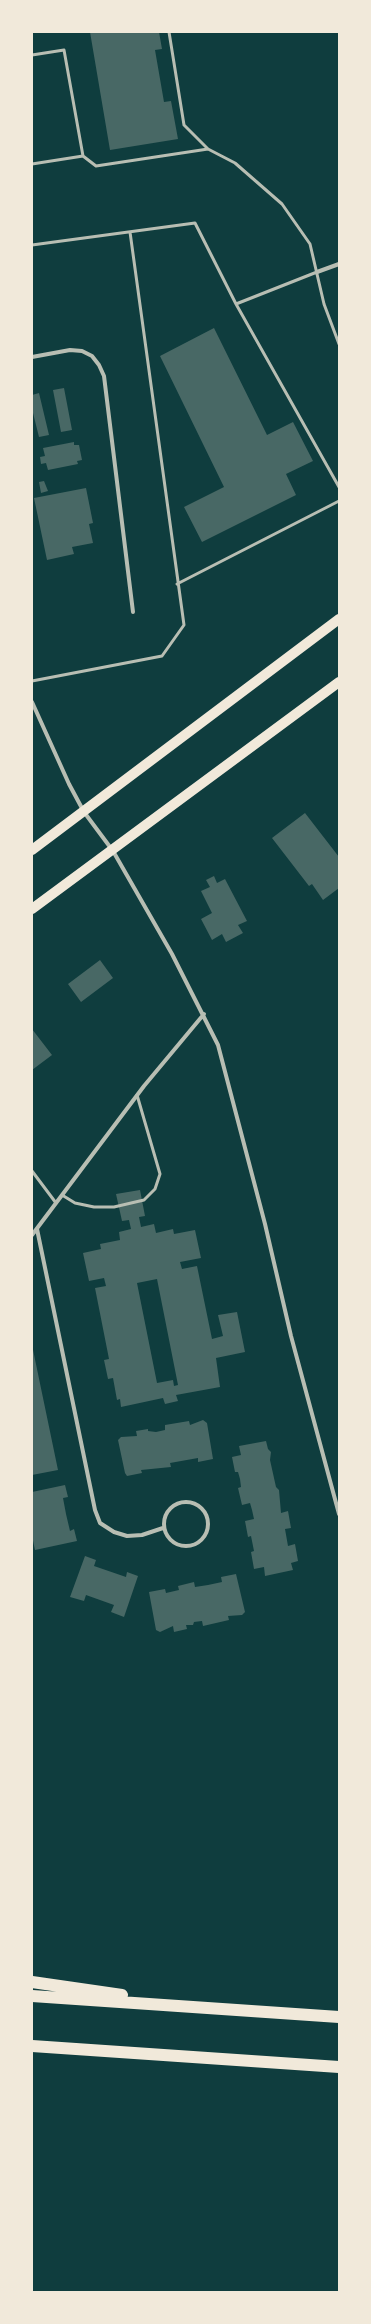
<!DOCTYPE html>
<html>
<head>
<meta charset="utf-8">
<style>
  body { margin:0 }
  #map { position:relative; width:371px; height:2324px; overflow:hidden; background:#0f3d3e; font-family:"Fira Sans",sans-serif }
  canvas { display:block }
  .frame { position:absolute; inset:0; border:33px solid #f1e9da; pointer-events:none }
</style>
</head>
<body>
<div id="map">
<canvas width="371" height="2324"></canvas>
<div class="frame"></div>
</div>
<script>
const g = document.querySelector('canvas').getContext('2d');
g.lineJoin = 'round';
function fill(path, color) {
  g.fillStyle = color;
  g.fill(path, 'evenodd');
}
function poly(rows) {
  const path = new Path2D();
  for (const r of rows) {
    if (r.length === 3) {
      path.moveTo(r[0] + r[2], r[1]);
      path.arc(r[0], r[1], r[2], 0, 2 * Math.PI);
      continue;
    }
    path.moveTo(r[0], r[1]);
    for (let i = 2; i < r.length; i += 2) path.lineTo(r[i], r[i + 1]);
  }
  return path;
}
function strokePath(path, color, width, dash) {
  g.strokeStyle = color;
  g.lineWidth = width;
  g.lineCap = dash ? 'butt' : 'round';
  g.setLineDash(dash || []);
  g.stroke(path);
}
fill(poly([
  [90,32,159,32,162,49,155,50,164,102,171,101,178,139,110,150],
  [214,328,267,435,293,422,313,461,286,474,296,495,202,542,184,507,224,487,160,356],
  [64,388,72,430,61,432,53,390],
  [39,393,49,435,39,437,32,409,32,395],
  [74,442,74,445,79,445,82,460,77,461,78,464,48,470,46,463,41,464,40,457,45,456,43,448],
  [44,481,48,491,41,493,39,482],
  [86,488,93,523,89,524,93,543,72,547,74,554,47,560,34,498],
  [305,813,339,857,339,888,323,900,312,884,309,886,272,838],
  [214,876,217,883,225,879,247,921,238,925,243,933,226,942,222,934,212,940,201,919,212,913,201,891,210,887,206,880],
  [100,960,113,978,81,1002,68,984],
  [32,1029,52,1055,32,1070],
  [140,1190,145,1216,139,1217,141,1227,154,1224,156,1233,173,1229,174,1234,195,1230,201,1258,180,1262,182,1269,197,1266,212,1339,223,1336,218,1315,237,1312,245,1352,216,1358,220,1387,176,1395,178,1401,165,1404,163,1398,121,1407,120,1399,117,1400,113,1378,108,1379,104,1360,109,1359,95,1288,106,1286,104,1278,89,1281,83,1253,101,1249,100,1244,120,1240,119,1232,131,1229,129,1220,122,1221,116,1194],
  [157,1279,178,1385,174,1386,173,1380,157,1383,137,1283],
  [32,1345,58,1470,32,1475],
  [203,1420,207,1423,213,1459,198,1462,198,1458,170,1463,171,1467,141,1470,142,1473,127,1476,125,1473,118,1440,121,1437,137,1436,136,1431,148,1429,148,1431,156,1432,165,1430,165,1425,189,1421,190,1425],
  [266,1441,268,1449,271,1452,270,1460,276,1487,279,1490,281,1513,288,1511,291,1528,285,1529,288,1546,295,1544,298,1561,291,1563,293,1570,265,1576,264,1567,254,1569,251,1552,254,1551,251,1536,248,1537,245,1521,254,1519,252,1510,250,1503,242,1505,238,1488,241,1487,240,1479,238,1472,235,1472,232,1457,241,1455,239,1446],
  [65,1485,68,1497,63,1498,66,1514,70,1531,74,1529,77,1541,35,1550,32,1536,32,1492],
  [85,1556,96,1560,94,1566,126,1577,127,1572,138,1576,124,1617,111,1612,114,1605,86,1595,84,1601,70,1597],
  [236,1574,245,1612,242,1615,228,1616,229,1620,203,1626,202,1621,194,1622,193,1625,186,1625,187,1629,174,1632,173,1626,160,1632,156,1630,149,1592,165,1589,166,1593,179,1590,178,1586,194,1582,195,1587,208,1585,222,1582,221,1577]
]), '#486865');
strokePath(poly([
  [169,32,184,125,208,149],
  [32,55,64,50,83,156],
  [32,164,83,156,96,166,208,149,235,163,282,204,310,244,324,304,339,344],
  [32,245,195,223,236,304,339,487],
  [236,304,317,272],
  [177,584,339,501],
  [32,681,162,656,184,625,130,232],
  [32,1171,56,1203],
  [62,1195,75,1203,94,1207,114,1207,144,1200,155,1189,160,1174,137,1095]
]), '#b8beb3', 3);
strokePath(poly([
  [317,272,339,264],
  [32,357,70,350,82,351,92,356,99,365,104,376,133,612],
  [32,702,69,784,84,812,113,851,172,954,218,1045,265,1224,291,1336,339,1514],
  [37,1229,95,1510,100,1523,114,1532,127,1536,142,1535,163,1528],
  [32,1235,144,1086,204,1014],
  [186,1524,22]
]), '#b8beb3', 4);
strokePath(poly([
  [32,850,339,619],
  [32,909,339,682]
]), '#f1e9da', 10);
strokePath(poly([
  [32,1982,122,1995],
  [32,1996,339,2017],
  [32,2046,339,2067]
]), '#f1e9da', 12);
</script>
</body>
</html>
